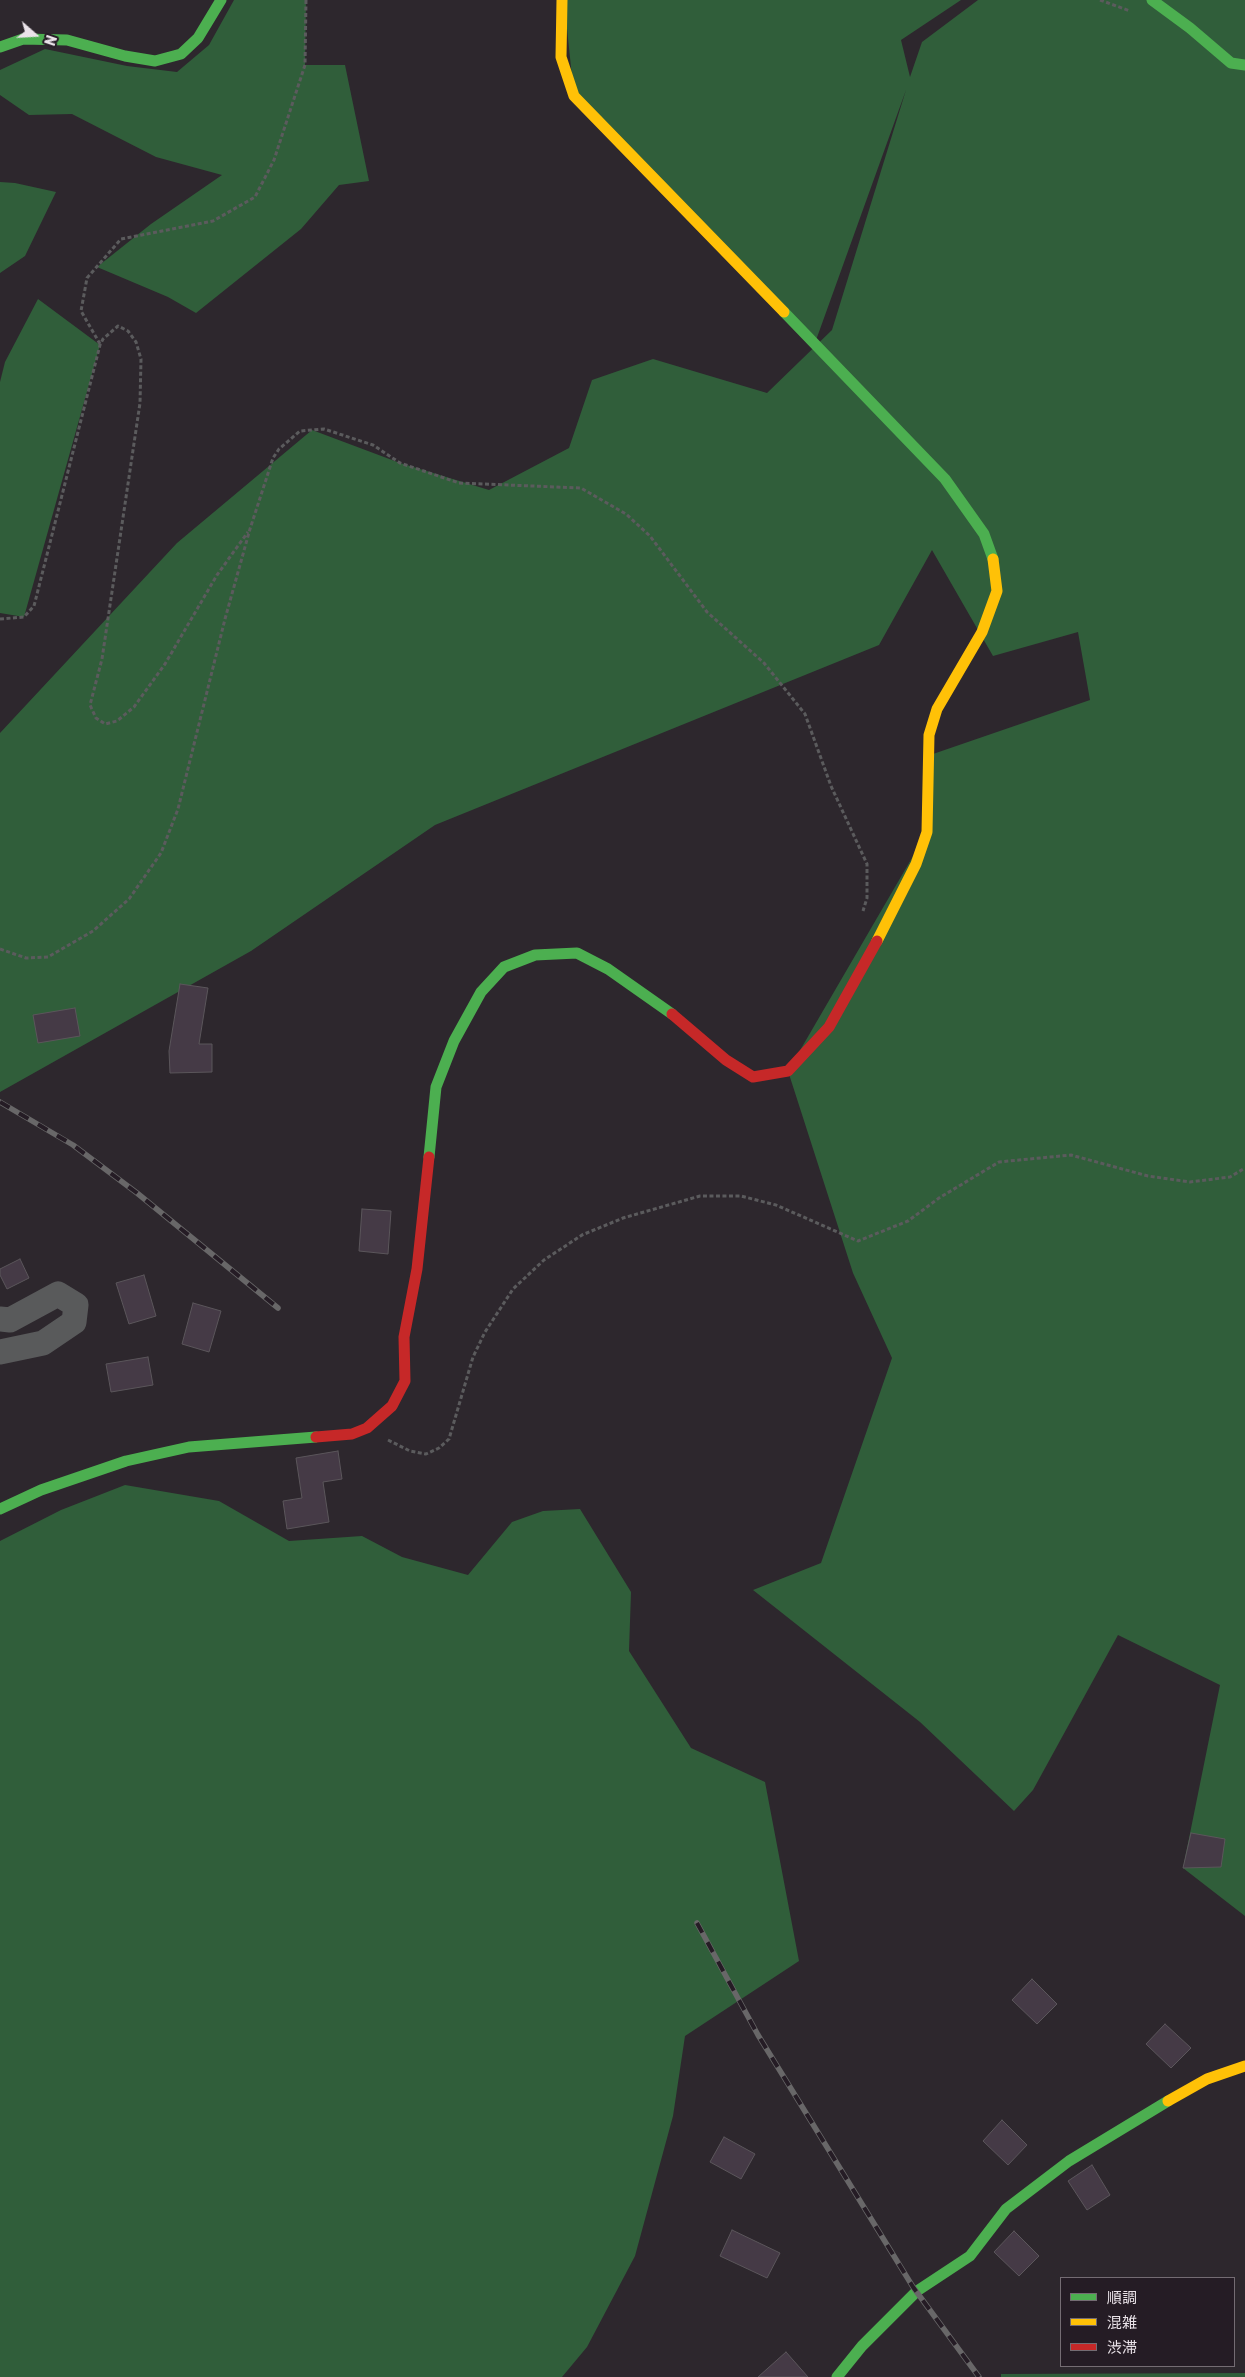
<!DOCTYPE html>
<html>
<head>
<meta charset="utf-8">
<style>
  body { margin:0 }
  #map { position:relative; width:1245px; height:2377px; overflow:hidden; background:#2d272d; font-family:Rubik,"Noto Sans JP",sans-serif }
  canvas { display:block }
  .legend { position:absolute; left:1060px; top:2277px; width:175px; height:90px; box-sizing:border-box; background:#251c25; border:1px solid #746c73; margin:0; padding:6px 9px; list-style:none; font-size:15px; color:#eae3e9 }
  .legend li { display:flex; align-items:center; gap:10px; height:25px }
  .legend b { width:25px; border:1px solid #746c73 }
  .north { position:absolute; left:10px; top:10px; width:50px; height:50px; -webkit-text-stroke:4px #251c25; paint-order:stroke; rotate:109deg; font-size:14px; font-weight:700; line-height:20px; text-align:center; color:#eae3e9 }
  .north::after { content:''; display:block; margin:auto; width:18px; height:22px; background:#eae3e9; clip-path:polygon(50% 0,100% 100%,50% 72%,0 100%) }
</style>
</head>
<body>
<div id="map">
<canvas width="1245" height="2377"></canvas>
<ul class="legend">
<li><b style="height:6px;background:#4caf50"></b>順調</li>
<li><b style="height:6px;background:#ffc107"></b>混雑</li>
<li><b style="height:6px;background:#c62828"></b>渋滞</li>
</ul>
<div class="north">N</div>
</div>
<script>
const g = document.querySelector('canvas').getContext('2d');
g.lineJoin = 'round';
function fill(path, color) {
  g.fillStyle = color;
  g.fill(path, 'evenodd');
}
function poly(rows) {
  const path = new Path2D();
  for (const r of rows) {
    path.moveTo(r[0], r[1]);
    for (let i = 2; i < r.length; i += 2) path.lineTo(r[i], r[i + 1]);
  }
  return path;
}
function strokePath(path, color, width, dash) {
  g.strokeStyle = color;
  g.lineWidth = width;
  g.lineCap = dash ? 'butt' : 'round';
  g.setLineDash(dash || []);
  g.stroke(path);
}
fill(poly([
  [234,0,306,0,305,65,345,65,369,181,339,185,301,229,196,313,168,297,97,267,151,224,222,175,156,157,72,114,29,115,0,95,0,70,45,49,127,66,177,72,209,45],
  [564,0,961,0,901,40,910,77,922,42,978,0,1245,0,1245,1916,1183,1868,1220,1685,1118,1635,1033,1790,1014,1811,920,1722,753,1590,821,1563,892,1358,853,1273,788,1071,927,832,933,754,1090,700,1078,632,993,656,932,550,879,645,435,825,251,951,0,1092,0,733,177,543,312,430,400,463,489,490,569,448,592,380,653,359,767,393,832,330,906,90,815,343,574,96],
  [0,182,15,183,56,192,25,256,0,273],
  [38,299,100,345,24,617,0,613,0,382,5,362],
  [125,1485,219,1501,289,1541,362,1536,402,1557,468,1575,512,1522,543,1511,580,1509,631,1592,629,1651,691,1748,765,1782,799,1961,685,2036,673,2116,635,2256,587,2347,562,2377,0,2377,0,1541,61,1510],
  [1245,2373,1245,2377,1001,2377,1001,2374]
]), '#305e3a');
const building = poly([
  [180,984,208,988,199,1044,212,1044,212,1072,170,1073,169,1051,180,984],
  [75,1008,80,1036,38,1043,33,1015,75,1008],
  [362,1209,391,1211,388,1254,359,1251,362,1209],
  [20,1259,29,1278,7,1289,0,1275,0,1269,20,1259],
  [144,1275,156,1316,129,1324,116,1283,144,1275],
  [193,1303,221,1311,209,1352,182,1344,193,1303],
  [148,1357,153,1385,111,1392,106,1364,148,1357],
  [338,1451,342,1479,323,1482,329,1522,287,1529,283,1501,302,1498,296,1458,338,1451],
  [1191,1833,1225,1839,1221,1867,1183,1868,1191,1833],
  [1032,1979,1057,2004,1037,2024,1012,2000,1032,1979],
  [1165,2024,1191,2048,1171,2068,1146,2044,1165,2024],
  [1002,2120,1027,2145,1008,2165,983,2141,1002,2120],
  [724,2137,755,2154,741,2179,710,2162,724,2137],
  [1092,2165,1110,2195,1087,2210,1068,2181,1092,2165],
  [732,2230,780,2253,767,2278,720,2256,732,2230],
  [1014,2231,1039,2256,1019,2276,994,2252,1014,2231],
  [786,2352,808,2377,758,2377,786,2352]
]);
fill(building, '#453a46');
strokePath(building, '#5b565b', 1);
strokePath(poly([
  [1100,0,1130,11],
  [100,344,81,311,87,278,121,239,213,221,255,197,274,160,305,65,306,0],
  [0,619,24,617,34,606,100,345,103,339,118,326,128,331,136,342,141,359,140,403,102,659,90,705,96,718,105,724,117,721,134,707,165,664,217,575,248,532],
  [0,949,26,958,48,957,93,931,129,899,161,853,178,809,225,619,250,529,273,458,279,449,300,431,324,429,373,445,400,463,459,483,581,488,626,514,650,536,707,612,764,663,805,714,831,786,867,864,867,898,863,911],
  [388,1440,410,1451,426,1454,439,1448,449,1439,473,1357,485,1332,513,1289,544,1260,582,1235,623,1218,700,1196,741,1196,776,1205,858,1241,908,1221,939,1198,999,1162,1071,1155,1148,1176,1190,1182,1230,1177,1245,1168]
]), '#5b5b5d', 3, [4, 2.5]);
strokePath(poly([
  [0,1319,10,1320,58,1294,76,1305,74,1322,43,1343,0,1352]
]), '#595a5b', 25);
strokePath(poly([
  [1152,0,1190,28,1231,63,1245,65],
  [0,47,23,39,67,40,125,56,155,61,181,54,198,38,221,0],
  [784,312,945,479,984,534,993,559],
  [429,1157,436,1087,454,1041,481,992,504,967,535,955,577,953,608,969,672,1014],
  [0,1509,41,1490,126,1461,189,1447,316,1437],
  [837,2377,862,2346,917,2291,970,2256,1006,2209,1069,2161,1168,2101]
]), '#4caf50', 11);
strokePath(poly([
  [562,0,561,57,574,96,784,312],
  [877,941,916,864,927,832,929,735,937,709,982,632,997,591,993,559],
  [1168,2101,1207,2079,1245,2066]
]), '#ffc107', 11);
strokePath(poly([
  [672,1014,726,1060,753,1077,788,1071,829,1027,877,941],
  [316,1437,352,1434,367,1428,392,1406,405,1381,404,1337,417,1269,429,1157]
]), '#c62828', 11);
const rail = poly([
  [0,1102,73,1145,137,1193,278,1308],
  [697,1923,758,2035,913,2287,979,2377]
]);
strokePath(rail, '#686768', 5.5);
strokePath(rail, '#251c25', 4, [11]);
</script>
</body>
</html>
